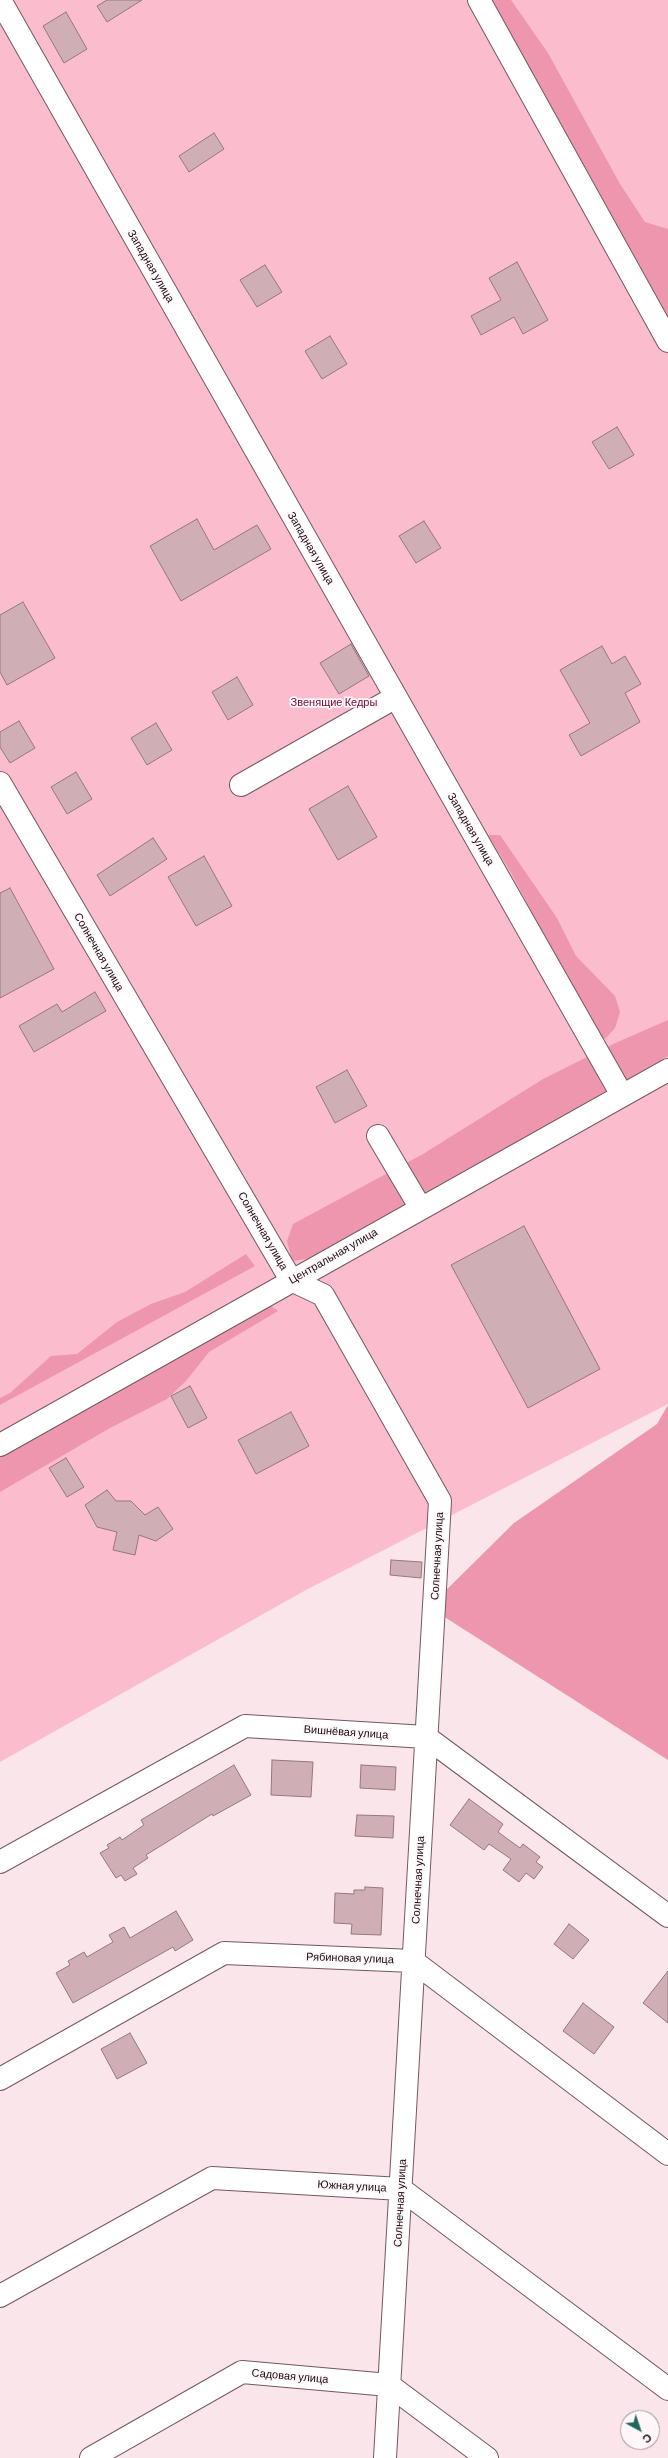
<!DOCTYPE html>
<html>
<head>
<meta charset="utf-8">
<style>
  body { margin:0 }
  #map { position:relative; width:668px; height:2458px; overflow:hidden; background:#fae5ea; font-family:Barlow,sans-serif }
  canvas { display:block }
  .north { position:absolute; left:620px; top:2410px; width:40px; height:40px; box-sizing:border-box; background:#fef6f8; border:1px solid #a2989b; border-radius:50%; rotate:140deg; font-size:11px; font-weight:700; line-height:16px; text-align:center; color:#180c0f }
  .north::after { content:''; display:block; margin:auto; width:14px; height:18px; background:#20685e; clip-path:polygon(50% 0,100% 100%,50% 72%,0 100%) }
</style>
</head>
<body>
<div id="map">
<canvas width="668" height="2458"></canvas>
<div class="north">С</div>
</div>
<script>
const g = document.querySelector('canvas').getContext('2d');
g.lineJoin = 'round';
function fill(path, color) {
  g.fillStyle = color;
  g.fill(path, 'evenodd');
}
function poly(rows) {
  const path = new Path2D();
  for (const r of rows) {
    path.moveTo(r[0], r[1]);
    for (let i = 2; i < r.length; i += 2) path.lineTo(r[i], r[i + 1]);
  }
  return path;
}
function strokePath(path, color, width, dash) {
  g.strokeStyle = color;
  g.lineWidth = width;
  g.lineCap = dash ? 'butt' : 'round';
  g.setLineDash(dash || []);
  g.stroke(path);
}
function drawText(font, color, halo, rows, align = 'center') {
  g.font = font + ' Barlow,sans-serif';
  g.lineWidth = 3.5;
  g.setLineDash([]);
  g.textBaseline = 'middle';
  g.strokeStyle = halo;
  g.fillStyle = color;
  for (const [text, x, y, turn = 0] of rows) {
    g.save();
    g.translate(x, y);
    g.rotate((+turn || 0) * Math.PI / 180);
    g.textAlign = isNaN(turn) ? turn : align;
    if (halo) g.strokeText(text, 0, 0);
    g.fillText(text, 0, 0);
    g.restore();
  }
}
fill(poly([
  [0,0,668,0,668,1404,306,1590,0,1762]
]), '#fbbdcd');
fill(poly([
  [490,0,511,0,548,53,620,184,645,222,668,229,668,317,641,274],
  [488,835,500,835,557,918,576,956,615,996,620,1012,615,1028,605,1039,597,1035,510,871],
  [668,1020,668,1056,307,1259,292,1261,287,1241,293,1224,423,1154,543,1079,613,1044],
  [246,1254,255,1266,0,1405,0,1398,10,1393,51,1356,77,1354,117,1322,151,1304,185,1292],
  [267,1303,278,1311,209,1352,186,1381,167,1399,110,1428,0,1492,0,1452],
  [668,1405,668,1760,429,1607,514,1523,657,1424]
]), '#ee96ae');
const building = poly([
  [107,0,142,0,107,22,97,6,107,0],
  [66,12,87,49,64,63,43,26,66,12],
  [214,133,224,149,189,172,179,156,214,133],
  [517,262,548,320,523,334,514,317,481,335,471,316,501,300,489,278,517,262],
  [265,265,282,292,257,307,240,280,265,265],
  [330,336,347,364,322,379,305,351,330,336],
  [617,427,634,455,609,469,592,442,617,427],
  [197,519,214,550,257,525,271,549,181,601,150,546,197,519],
  [424,521,441,548,416,563,399,536,424,521],
  [23,602,55,658,7,685,0,672,0,615,23,602],
  [351,644,369,676,339,694,320,663,351,644],
  [602,646,612,664,625,656,641,684,625,693,640,722,581,756,569,735,590,723,560,670,602,646],
  [237,677,253,705,228,720,212,692,237,677],
  [19,721,35,748,10,763,0,747,0,732,19,721],
  [156,723,172,750,147,765,131,738,156,723],
  [76,772,92,799,67,814,51,787,76,772],
  [348,786,377,837,338,860,309,809,348,786],
  [153,838,167,859,110,896,97,875,153,838],
  [204,856,232,906,196,926,168,877,204,856],
  [10,888,54,969,0,998,0,893,10,888],
  [95,992,106,1011,34,1052,19,1026,57,1004,62,1012,95,992],
  [347,1070,367,1106,335,1123,316,1087,347,1070],
  [524,1226,600,1369,528,1408,451,1265,524,1226],
  [190,1386,207,1418,188,1428,171,1396,190,1386],
  [291,1412,309,1446,256,1474,238,1440,291,1412],
  [66,1458,84,1487,67,1497,49,1468,66,1458],
  [107,1490,116,1501,131,1501,145,1515,158,1507,173,1529,156,1541,139,1535,135,1555,113,1550,117,1532,97,1527,85,1505,107,1490],
  [391,1560,422,1562,421,1578,390,1575,391,1560],
  [272,1760,313,1762,311,1797,271,1795,272,1760],
  [234,1765,251,1795,213,1816,212,1814,146,1855,148,1858,133,1868,137,1874,125,1881,121,1875,116,1878,100,1853,109,1848,107,1845,120,1837,122,1840,144,1825,141,1820,234,1765],
  [361,1765,396,1767,395,1790,360,1788,361,1765],
  [469,1799,503,1824,498,1832,520,1848,523,1844,540,1857,536,1862,543,1867,534,1879,526,1873,519,1882,503,1870,511,1859,489,1844,484,1850,450,1825,469,1799],
  [357,1815,394,1816,393,1838,355,1836,357,1815],
  [365,1887,383,1888,381,1935,351,1934,352,1924,334,1923,335,1893,354,1894,354,1890,365,1890,365,1887],
  [176,1911,193,1940,175,1951,173,1947,73,2003,56,1973,70,1965,68,1961,84,1952,87,1957,113,1942,109,1935,124,1927,130,1938,176,1911],
  [569,1924,589,1940,573,1959,554,1944,569,1924],
  [668,1971,668,2023,643,2003,668,1971],
  [583,2003,614,2027,594,2054,563,2031,583,2003],
  [130,2033,147,2063,117,2079,101,2049,130,2033]
]);
fill(building, '#d0aeb6');
strokePath(building, '#96777e', 1);
const minor = poly([
  [0,0,622,1095],
  [479,0,668,341],
  [0,783,291,1280,323,1295,440,1501,385,2458],
  [241,785,396,697],
  [378,1136,420,1207],
  [0,1445,668,1070],
  [0,1862,245,1726,426,1737,668,1916],
  [0,2079,224,1953,413,1961,668,2154],
  [0,2296,212,2178,401,2189,668,2389],
  [91,2458,242,2372,389,2385,487,2458]
]);
strokePath(minor, '#75585f', 24);
strokePath(minor, '#fff', 22);
drawText('11px', '#180c0f', '#fef6f8', [
  ["Западная улица",151,266,60],
  ["Западная улица",311,548,60],
  ["Западная улица",471,829,60],
  ["Солнечная улица",99,952,60],
  ["Солнечная улица",263,1231,60],
  ["Центральная улица",333,1256,-30],
  ["Солнечная улица",437,1556,-87],
  ["Вишнёвая улица",346,1732,4],
  ["Солнечная улица",418,1880,-87],
  ["Рябиновая улица",350,1958,2],
  ["Южная улица",352,2186,3],
  ["Солнечная улица",400,2203,-87],
  ["Садовая улица",290,2376,5]
]);
drawText('11px', '#750d39', '#fef6f8', [
  ["Звенящие Кедры",334,702]
]);
</script>
</body>
</html>
